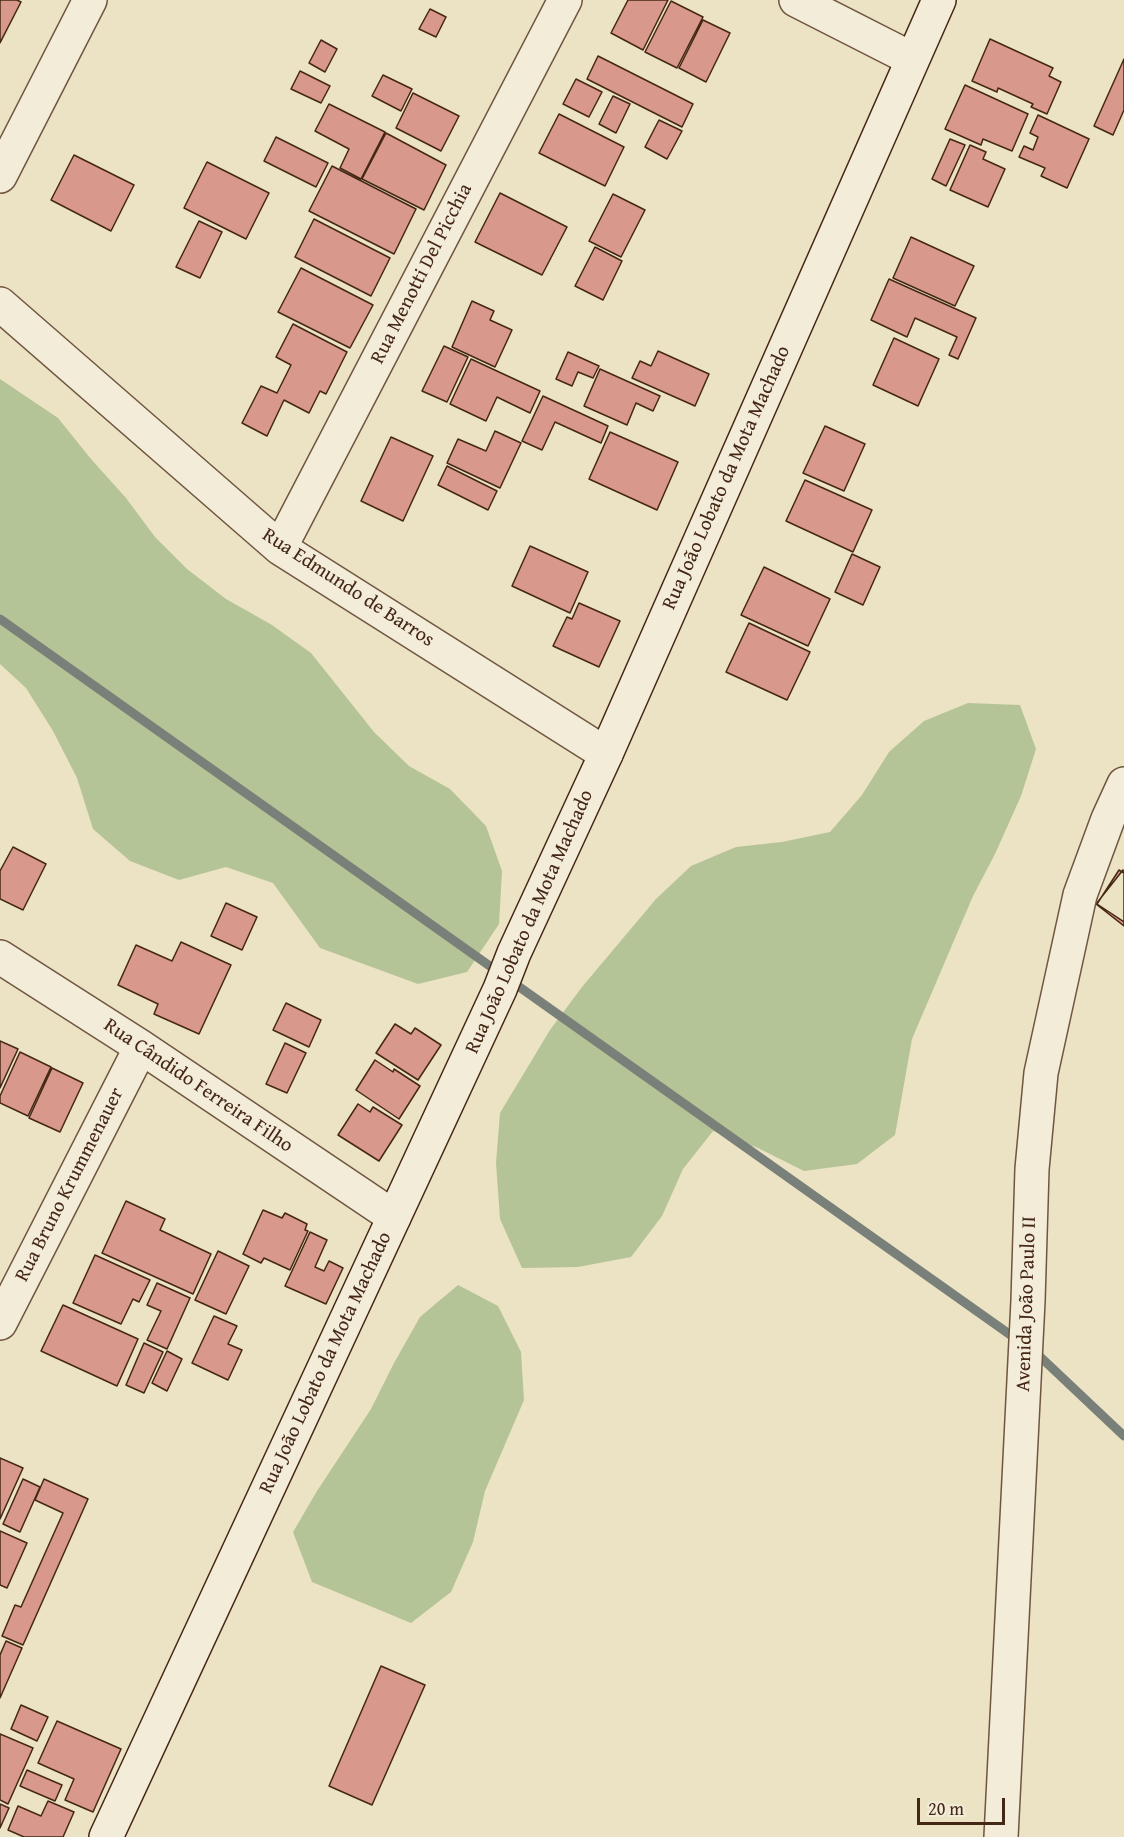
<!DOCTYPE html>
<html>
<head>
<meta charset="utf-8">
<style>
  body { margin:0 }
  #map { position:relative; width:1124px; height:1837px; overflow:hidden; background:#ece2c4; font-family:"Gentium Book Plus",serif }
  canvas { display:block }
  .scale { position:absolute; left:917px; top:1798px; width:88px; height:27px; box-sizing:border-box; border:3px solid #452715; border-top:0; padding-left:8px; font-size:18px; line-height:21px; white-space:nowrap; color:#452715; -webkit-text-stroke:4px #f3ecd9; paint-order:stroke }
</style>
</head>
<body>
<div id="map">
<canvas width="1124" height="1837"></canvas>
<div class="scale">20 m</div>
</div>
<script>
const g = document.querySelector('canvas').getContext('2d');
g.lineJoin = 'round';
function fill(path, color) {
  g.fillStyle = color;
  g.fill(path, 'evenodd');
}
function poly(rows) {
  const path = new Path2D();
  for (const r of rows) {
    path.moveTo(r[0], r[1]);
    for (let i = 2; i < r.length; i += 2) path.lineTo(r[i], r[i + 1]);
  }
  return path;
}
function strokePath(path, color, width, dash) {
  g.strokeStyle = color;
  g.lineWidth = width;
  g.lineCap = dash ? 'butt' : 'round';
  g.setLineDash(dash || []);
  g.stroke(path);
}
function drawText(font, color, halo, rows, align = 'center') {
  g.font = font + ' "Gentium Book Plus",serif';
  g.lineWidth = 6;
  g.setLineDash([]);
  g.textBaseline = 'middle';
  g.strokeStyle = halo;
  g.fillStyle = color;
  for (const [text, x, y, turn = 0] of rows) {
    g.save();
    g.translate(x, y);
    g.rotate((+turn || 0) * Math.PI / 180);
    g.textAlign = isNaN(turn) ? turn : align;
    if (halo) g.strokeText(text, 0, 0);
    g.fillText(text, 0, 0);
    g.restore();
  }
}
fill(poly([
  [0,379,58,418,91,459,126,498,155,537,187,569,226,599,272,625,311,653,374,732,409,766,450,789,486,826,502,871,499,924,467,972,418,984,320,948,273,883,226,867,179,880,130,861,93,829,77,778,53,731,26,688,0,664],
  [968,703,1020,705,1036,749,1021,796,995,854,973,896,912,1039,895,1135,857,1164,804,1171,758,1148,713,1131,683,1169,662,1216,631,1257,578,1267,522,1268,500,1219,496,1163,500,1113,550,1030,582,987,656,899,691,866,736,847,782,842,830,832,862,795,889,752,924,721],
  [458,1285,498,1306,521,1352,524,1400,485,1491,473,1542,451,1592,411,1623,312,1582,293,1532,317,1491,371,1409,394,1363,420,1317]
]), '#b5c496');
strokePath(poly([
  [0,619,1019,1341],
  [1033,1350,1124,1436]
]), '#798079', 9);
const building = poly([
  [0,0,17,0,21,2,0,43,0,0],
  [628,0,668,0,643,50,611,33,628,0],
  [671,1,703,17,677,68,645,52,671,1],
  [430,9,446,17,436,37,419,29,430,9],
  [703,20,730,33,706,82,679,68,703,20],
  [990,39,1053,68,1049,76,1061,82,1047,114,1031,107,1033,104,998,88,997,92,972,81,990,39],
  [321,40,337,49,325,72,309,63,321,40],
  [598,56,693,104,682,127,587,79,598,56],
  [1124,59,1124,110,1113,135,1094,126,1124,59],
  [300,71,330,86,321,103,291,89,300,71],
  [383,75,412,89,401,111,372,96,383,75],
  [576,79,602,92,589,117,563,104,576,79],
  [965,85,1028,114,1012,151,983,139,981,145,945,129,965,85],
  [413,93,459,116,441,151,396,128,413,93],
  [613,96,630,104,616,133,599,124,613,96],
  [329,104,385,132,361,179,340,168,349,149,315,131,329,104],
  [559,114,624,147,605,186,539,153,559,114],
  [1038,115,1089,139,1067,188,1041,176,1045,168,1019,157,1024,146,1033,150,1038,137,1030,133,1038,115],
  [659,120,682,131,667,159,645,147,659,120],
  [386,133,446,165,424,210,362,179,386,133],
  [276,137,328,163,316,187,264,161,276,137],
  [950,139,965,145,946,186,932,179,950,139],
  [970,145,986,152,983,159,1005,169,988,207,950,190,970,145],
  [74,155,134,185,111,231,51,200,74,155],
  [207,162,269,193,246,239,184,208,207,162],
  [332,166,416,209,394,254,309,211,332,166],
  [500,193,567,227,542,275,475,242,500,193],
  [613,194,645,210,621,257,589,241,613,194],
  [314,219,390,258,371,296,295,257,314,219],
  [199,221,222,232,200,278,176,267,199,221],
  [911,237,974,266,955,306,893,278,911,237],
  [595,247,622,261,603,300,575,286,595,247],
  [301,268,373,305,350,348,278,312,301,268],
  [889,279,976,318,958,359,949,355,957,337,915,318,907,337,871,320,889,279],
  [472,301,494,311,490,320,512,330,495,367,452,347,472,301],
  [293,324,347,352,326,394,320,391,309,413,284,400,267,436,242,423,261,386,277,393,291,365,276,357,293,324],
  [894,338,939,359,918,406,873,385,894,338],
  [444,346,468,357,447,402,422,391,444,346],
  [658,351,709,374,695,406,632,378,640,361,651,366,658,351],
  [568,352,599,366,593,378,578,372,572,386,556,379,568,352],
  [471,359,540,391,530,413,497,397,486,421,450,404,471,359],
  [600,369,660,396,653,411,636,403,627,425,584,406,600,369],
  [543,396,608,426,601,443,555,422,542,450,522,441,543,396],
  [825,426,865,444,844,491,803,473,825,426],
  [495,431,521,443,500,488,447,463,458,439,486,451,495,431],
  [610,432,678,462,657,510,589,479,610,432],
  [391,437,433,456,403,521,361,501,391,437],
  [447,466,497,491,488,510,438,485,447,466],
  [805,480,872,510,853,552,786,521,805,480],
  [530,546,588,572,570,613,512,586,530,546],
  [852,554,880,567,863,605,835,592,852,554],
  [764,567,830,599,808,646,741,615,764,567],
  [579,603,620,621,599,667,553,646,567,617,572,619,579,603],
  [749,623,810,652,787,700,726,672,749,623],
  [13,847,46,864,23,910,0,899,0,871,13,847],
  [1119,870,1124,873,1124,922,1097,904,1119,870],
  [1123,870,1124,871,1124,926,1096,904,1123,870],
  [226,903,257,917,242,950,211,936,226,903],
  [181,942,231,965,199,1034,154,1014,158,1004,118,985,136,945,172,961,181,942],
  [286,1003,321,1020,309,1047,273,1030,286,1003],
  [395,1024,411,1034,415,1028,441,1045,418,1080,376,1053,395,1024],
  [0,1041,18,1049,0,1088,0,1041],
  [285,1043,306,1053,287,1093,266,1084,285,1043],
  [20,1052,51,1067,28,1116,0,1103,0,1096,20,1052],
  [375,1060,393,1072,394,1069,420,1086,399,1119,356,1090,375,1060],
  [52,1068,83,1083,60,1132,29,1118,52,1068],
  [358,1104,370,1112,373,1107,402,1125,379,1161,338,1135,358,1104],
  [126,1201,165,1219,160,1230,211,1254,193,1294,102,1253,126,1201],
  [263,1210,282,1218,285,1213,307,1224,305,1230,308,1231,290,1270,264,1258,261,1263,243,1254,263,1210],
  [310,1232,327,1240,315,1267,324,1271,329,1261,343,1268,326,1304,285,1286,310,1232],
  [218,1251,249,1266,226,1314,195,1300,218,1251],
  [95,1255,150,1280,139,1302,133,1299,121,1324,73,1303,95,1255],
  [157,1283,190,1298,167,1349,147,1340,161,1311,147,1305,157,1283],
  [63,1305,138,1339,117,1386,41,1351,63,1305],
  [214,1316,237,1326,228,1344,242,1350,228,1380,192,1363,214,1316],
  [144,1343,163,1352,144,1393,126,1385,144,1343],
  [167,1351,182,1359,167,1391,152,1383,167,1351],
  [0,1458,23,1468,0,1519,0,1458],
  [23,1479,40,1487,20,1532,3,1524,23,1479],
  [44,1479,88,1499,23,1645,2,1636,15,1605,21,1607,63,1513,35,1500,44,1479],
  [0,1531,27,1543,7,1588,0,1585,0,1531],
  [6,1641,22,1648,0,1698,0,1655,6,1641],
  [381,1666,425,1685,372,1805,329,1786,381,1666],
  [21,1705,48,1717,37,1741,11,1729,21,1705],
  [57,1721,121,1749,93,1812,65,1800,74,1779,38,1763,57,1721],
  [0,1734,33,1748,8,1804,0,1800,0,1734],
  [27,1770,62,1785,55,1801,20,1786,27,1770],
  [48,1801,74,1812,63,1837,24,1837,8,1830,18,1806,41,1816,48,1801],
  [0,1804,9,1808,0,1828,0,1804]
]);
fill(building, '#d9988c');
strokePath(building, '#452715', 1.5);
const street = poly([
  [796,0,912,59],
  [0,176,90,0],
  [0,304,280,548,606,754],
  [280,548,565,0],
  [0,957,141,1047,394,1217],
  [0,1323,141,1047],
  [1001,1837,1028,1301,1032,1169,1041,1073,1080,895,1108,819,1124,784]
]);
const secondary = poly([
  [106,1837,500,989,514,953,606,754,939,0]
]);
strokePath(street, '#6f5641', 36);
strokePath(secondary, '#452715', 36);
strokePath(street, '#f3ecd9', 33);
strokePath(secondary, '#f3ecd9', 33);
drawText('20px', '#452715', '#f3ecd9', [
  ["Rua Menotti Del Picchia",422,274,-63],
  ["Rua João Lobato da Mota Machado",727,478,-66],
  ["Rua Edmundo de Barros",348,588,33],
  ["Rua João Lobato da Mota Machado",530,922,-66],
  ["Rua Cândido Ferreira Filho",198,1086,34],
  ["Rua Bruno Krummenauer",70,1185,-63],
  ["Avenida João Paulo II",1027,1304,-88],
  ["Rua João Lobato da Mota Machado",326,1363,-65]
]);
</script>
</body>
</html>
